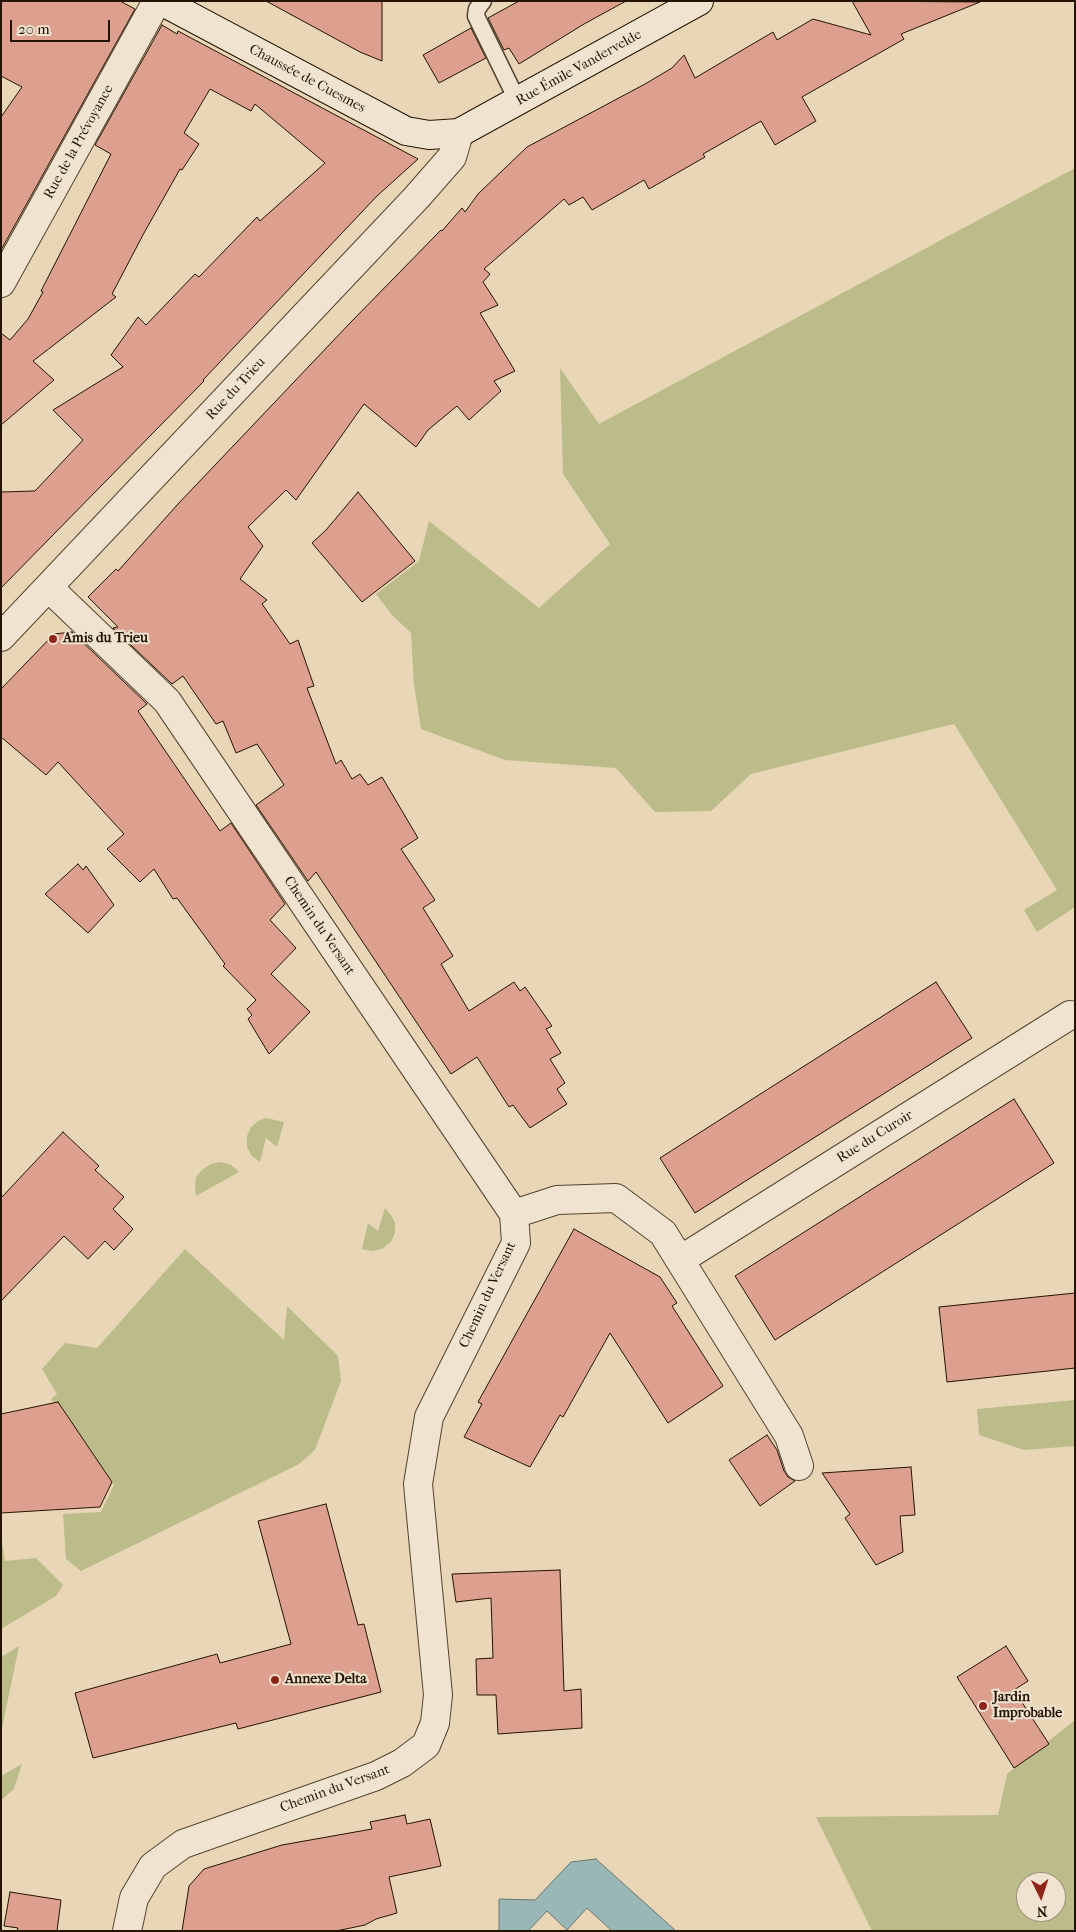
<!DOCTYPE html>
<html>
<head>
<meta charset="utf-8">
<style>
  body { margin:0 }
  #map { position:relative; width:1076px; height:1932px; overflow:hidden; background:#e8d6b6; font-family:"IM FELL French Canon",serif }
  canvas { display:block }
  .frame { position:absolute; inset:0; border:2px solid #231401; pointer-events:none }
  .north { position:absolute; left:1016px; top:1872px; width:50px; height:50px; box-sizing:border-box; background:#f0e4d0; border:1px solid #9e917d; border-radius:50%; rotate:176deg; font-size:14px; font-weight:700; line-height:20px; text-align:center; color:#231401 }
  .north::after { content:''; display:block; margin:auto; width:18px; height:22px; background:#8f2418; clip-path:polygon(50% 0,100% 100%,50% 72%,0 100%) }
  .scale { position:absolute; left:10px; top:20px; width:100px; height:22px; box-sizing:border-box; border:2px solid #231401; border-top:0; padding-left:6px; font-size:15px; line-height:18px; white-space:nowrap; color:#231401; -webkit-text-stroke:4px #f0e4d0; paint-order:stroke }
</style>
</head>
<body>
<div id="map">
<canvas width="1076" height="1932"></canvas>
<div class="frame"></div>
<div class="north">N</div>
<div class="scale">20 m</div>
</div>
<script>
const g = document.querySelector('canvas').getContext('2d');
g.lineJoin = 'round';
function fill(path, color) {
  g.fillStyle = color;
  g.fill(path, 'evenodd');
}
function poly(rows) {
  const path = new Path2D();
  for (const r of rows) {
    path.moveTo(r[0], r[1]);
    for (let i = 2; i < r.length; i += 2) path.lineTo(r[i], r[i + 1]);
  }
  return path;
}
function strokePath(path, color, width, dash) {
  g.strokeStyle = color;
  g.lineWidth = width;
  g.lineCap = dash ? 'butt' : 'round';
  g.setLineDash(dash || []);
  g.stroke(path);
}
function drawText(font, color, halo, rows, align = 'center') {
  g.font = font + ' "IM FELL French Canon",serif';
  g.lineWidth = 4;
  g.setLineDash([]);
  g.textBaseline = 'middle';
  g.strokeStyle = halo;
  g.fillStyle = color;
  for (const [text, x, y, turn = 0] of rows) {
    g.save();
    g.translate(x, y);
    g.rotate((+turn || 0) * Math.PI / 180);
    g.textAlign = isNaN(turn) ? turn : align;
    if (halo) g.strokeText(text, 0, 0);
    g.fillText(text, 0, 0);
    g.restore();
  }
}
fill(poly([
  [1075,168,1075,907,1037,932,1024,910,1057,890,954,724,751,774,711,811,655,812,616,768,505,760,421,729,414,685,411,633,392,615,376,594,419,561,429,521,539,608,610,544,563,474,560,368,599,424],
  [266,1118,284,1122,277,1147,266,1138,260,1162,252,1156,247,1147,247,1136,251,1127,258,1121],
  [221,1162,231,1165,239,1172,196,1196,195,1186,196,1177,202,1170,211,1164],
  [385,1208,391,1215,395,1223,395,1233,391,1242,382,1249,372,1251,362,1249,368,1223,378,1231],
  [185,1249,284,1340,287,1306,338,1356,341,1381,315,1450,299,1464,81,1571,66,1559,63,1514,101,1512,114,1485,51,1399,57,1394,42,1369,65,1343,97,1348],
  [1075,1400,1075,1446,1024,1450,979,1435,977,1409],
  [1,1536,5,1561,36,1558,63,1585,56,1596,1,1629],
  [19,1646,1,1733,1,1657],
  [1075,1720,1075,1931,872,1931,816,1817,998,1815,1007,1774],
  [1026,1882,1056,1882,1056,1912,1026,1912],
  [22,1764,14,1789,1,1800,1,1776]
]), '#bbbc8a');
const water = poly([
  [596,1859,676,1931,612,1931,587,1908,567,1930,547,1911,528,1931,499,1931,499,1899,535,1900,571,1862,596,1859]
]);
fill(water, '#99b7b6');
strokePath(water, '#6a766e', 1);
const building = poly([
  [1,1,120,1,135,9,1,250,1,117,22,87,1,76,1,1],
  [266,1,382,1,382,61,360,52,266,1],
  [519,1,626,1,584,24,519,64,509,48,504,50,488,18,519,1],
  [852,1,980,2,901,34,904,39,802,97,816,121,775,145,761,121,703,154,705,157,649,189,644,180,592,210,583,197,569,205,564,199,484,269,490,274,483,282,498,305,480,313,515,371,494,381,501,391,469,420,457,406,428,430,416,447,364,404,296,500,286,490,248,527,263,546,240,579,267,600,262,604,290,644,298,640,314,686,307,688,336,764,341,760,352,779,360,774,368,785,382,777,418,838,401,849,435,900,423,908,453,956,441,964,469,1011,514,982,520,991,525,987,552,1026,546,1029,561,1053,550,1059,565,1083,557,1089,567,1104,530,1128,513,1105,509,1107,477,1057,451,1074,316,872,308,881,256,805,284,785,257,744,236,753,223,721,216,724,183,676,172,684,113,628,118,627,88,597,116,569,118,571,178,504,350,323,441,230,442,231,462,208,465,212,478,194,527,147,645,84,672,68,684,55,695,78,773,32,777,40,813,19,871,35,852,1],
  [162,25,177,34,178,31,418,159,377,196,203,380,204,381,1,588,1,492,35,491,83,440,53,410,123,367,111,355,138,317,146,325,195,274,199,277,257,217,260,221,325,163,255,104,251,111,210,89,184,133,199,144,182,170,180,169,144,233,112,294,116,297,33,361,54,380,1,425,1,333,10,340,28,319,43,292,41,291,111,154,95,145,162,25],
  [471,28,486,58,439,83,423,55,471,28],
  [358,492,415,561,362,602,312,543,326,530,358,492],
  [72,632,147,704,138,711,220,831,231,823,285,904,270,920,296,948,271,974,310,1012,269,1054,248,1019,252,1015,247,1009,256,1000,223,966,225,964,177,898,173,899,154,869,140,882,107,849,124,834,58,762,46,775,1,737,1,689,54,634,72,632],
  [78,864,83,870,86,866,114,905,88,933,45,894,78,864],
  [936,982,972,1038,695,1213,660,1158,936,982],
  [1014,1099,1054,1163,775,1340,735,1276,1014,1099],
  [63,1132,99,1166,95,1170,124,1197,113,1209,133,1229,114,1250,105,1241,88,1259,64,1236,1,1301,1,1198,63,1132],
  [574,1229,660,1277,677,1303,672,1306,723,1386,668,1423,610,1333,563,1417,560,1415,530,1467,464,1437,482,1404,478,1402,574,1229],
  [1075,1293,1075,1368,947,1382,939,1307,1075,1293],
  [58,1402,112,1482,100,1507,1,1513,1,1414,58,1402],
  [767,1435,777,1450,784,1471,788,1477,795,1481,760,1506,729,1460,767,1435],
  [911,1467,915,1515,900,1516,903,1552,876,1565,845,1518,850,1514,822,1473,911,1467],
  [326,1504,358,1625,364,1624,381,1692,238,1729,236,1723,93,1758,75,1693,217,1654,220,1663,291,1644,258,1521,326,1504],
  [560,1570,564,1691,581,1689,582,1728,498,1734,496,1695,477,1695,476,1659,493,1658,491,1598,456,1602,452,1574,560,1570],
  [1006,1646,1028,1681,1014,1690,1049,1744,1014,1768,957,1677,1006,1646],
  [405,1815,407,1824,430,1819,441,1866,389,1877,397,1913,376,1919,365,1925,336,1931,182,1931,189,1886,204,1869,282,1845,372,1829,370,1822,405,1815],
  [10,1892,61,1900,57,1931,17,1931,18,1928,4,1926,10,1892]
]);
fill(building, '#dda08e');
strokePath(building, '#231401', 1);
const service = poly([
  [483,1,477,9,476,16,518,102]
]);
const minor = poly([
  [1,283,157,1],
  [49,588,167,701,514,1214,516,1243,429,1417,418,1484,438,1695,435,1723,426,1745,402,1763,376,1776,183,1844,153,1866,134,1898,127,1931],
  [1,637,417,197,452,157,459,133],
  [514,1214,557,1200,616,1198,663,1233,789,1436,799,1466],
  [680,1260,1070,1015]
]);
const secondary = poly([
  [161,1,406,131,429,135,459,133,699,1]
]);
strokePath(service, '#54442e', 19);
strokePath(minor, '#54442e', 30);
strokePath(secondary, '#231401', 30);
strokePath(service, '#f0e4d0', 16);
strokePath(minor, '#f0e4d0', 28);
strokePath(secondary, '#f0e4d0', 28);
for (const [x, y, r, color] of [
  [53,639,5,"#8f2418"],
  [275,1680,5,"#8f2418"],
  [983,1706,5,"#8f2418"]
]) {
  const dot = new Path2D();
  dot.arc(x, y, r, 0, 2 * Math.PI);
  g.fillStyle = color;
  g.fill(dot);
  strokePath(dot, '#f0e4d0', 2);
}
drawText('14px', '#231401', '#f0e4d0', [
  ["Rue Émile Vandervelde",579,68,-29],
  ["Chaussée de Cuesmes",307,79,28],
  ["Rue de la Prévoyance",79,142,-61],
  ["Rue du Trieu",236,389,-47],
  ["Chemin du Versant",319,926,56],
  ["Rue du Curoir",875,1137,-32],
  ["Chemin du Versant",488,1295,-65],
  ["Chemin du Versant",335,1789,-20]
]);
drawText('bold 14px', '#231401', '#f0e4d0', [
  ["Amis du Trieu",63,639],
  ["Annexe Delta",285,1680],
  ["Jardin",993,1698],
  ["Improbable",993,1714]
], 'left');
</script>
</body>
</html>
